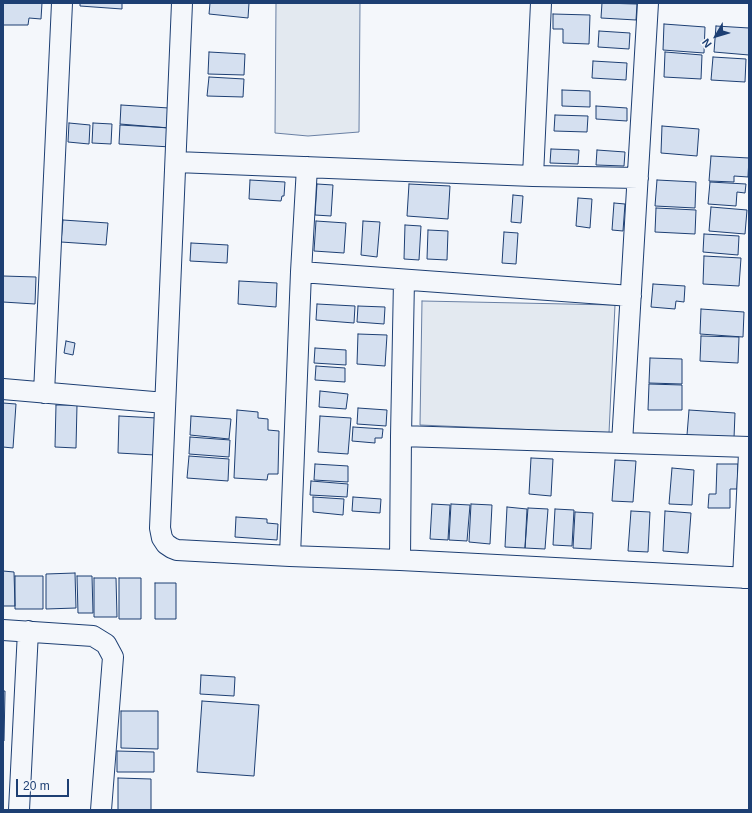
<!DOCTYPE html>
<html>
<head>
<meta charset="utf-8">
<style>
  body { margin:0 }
  #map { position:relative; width:752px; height:813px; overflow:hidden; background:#f4f7fb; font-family:Helvetica,sans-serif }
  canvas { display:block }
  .frame { position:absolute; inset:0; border:4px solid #1d3f73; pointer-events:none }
  .north { position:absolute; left:696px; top:16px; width:40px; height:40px; -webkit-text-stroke:3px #f4f7fb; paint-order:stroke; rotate:232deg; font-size:11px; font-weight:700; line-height:16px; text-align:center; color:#1d3f73 }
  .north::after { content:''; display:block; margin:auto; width:14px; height:18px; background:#1d3f73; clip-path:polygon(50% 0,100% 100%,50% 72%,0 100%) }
  .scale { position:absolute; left:16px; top:779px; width:53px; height:18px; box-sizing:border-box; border:2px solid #1d3f73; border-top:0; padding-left:5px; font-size:12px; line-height:14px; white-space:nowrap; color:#1d3f73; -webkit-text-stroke:3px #f4f7fb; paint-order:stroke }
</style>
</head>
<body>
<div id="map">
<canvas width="752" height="813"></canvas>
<div class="frame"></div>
<div class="north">N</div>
<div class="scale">20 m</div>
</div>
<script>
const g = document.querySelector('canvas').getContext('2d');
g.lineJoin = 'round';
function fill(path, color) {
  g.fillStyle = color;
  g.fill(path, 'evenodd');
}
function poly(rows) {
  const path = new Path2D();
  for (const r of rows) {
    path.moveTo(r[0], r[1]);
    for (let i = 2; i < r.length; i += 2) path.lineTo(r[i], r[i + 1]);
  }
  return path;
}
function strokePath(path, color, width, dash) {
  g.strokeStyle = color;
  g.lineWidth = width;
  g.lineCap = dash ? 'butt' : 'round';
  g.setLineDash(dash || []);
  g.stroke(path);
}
const green = poly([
  [276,3,360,3,359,132,308,136,275,133,276,3],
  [422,301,615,305,609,433,420,425,422,301]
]);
fill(green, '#e3e9f0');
strokePath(green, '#687fa3', 1);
const building = poly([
  [3,3,42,3,41,19,29,18,28,25,3,25,3,3],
  [80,3,122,3,122,9,80,6,80,3],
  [210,3,249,3,248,18,209,14,210,3],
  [602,3,637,4,636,20,601,18,602,3],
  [553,14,590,15,589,44,563,43,563,29,553,29,553,14],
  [664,24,705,27,704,53,663,50,664,24],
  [716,26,749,28,749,55,714,52,716,26],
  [599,31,630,33,629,49,598,47,599,31],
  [209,52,245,54,244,75,208,74,209,52],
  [665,52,702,55,701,79,664,77,665,52],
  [713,57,746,59,745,82,711,80,713,57],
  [593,61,627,63,626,80,592,78,593,61],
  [209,77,244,79,243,97,207,96,209,77],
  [562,90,590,91,590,107,562,106,562,90],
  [121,105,169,108,168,128,120,124,121,105],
  [596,106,627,108,627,121,596,119,596,106],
  [555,115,588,116,587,132,554,131,555,115],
  [69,123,90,125,89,144,68,142,69,123],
  [93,123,112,124,111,144,92,143,93,123],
  [120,125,172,128,171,147,119,144,120,125],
  [662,126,699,129,697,156,661,153,662,126],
  [551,149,579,150,578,164,550,163,551,149],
  [597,150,625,152,624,166,596,165,597,150],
  [711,156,749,158,748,177,734,176,734,182,709,181,711,156],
  [250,180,285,182,284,196,282,196,281,201,249,199,250,180],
  [657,180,696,182,695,208,655,206,657,180],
  [710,182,746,184,745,193,737,192,736,206,708,204,710,182],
  [317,184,333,185,331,216,315,215,317,184],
  [409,184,450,186,448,219,407,216,409,184],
  [513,195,523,196,521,223,511,222,513,195],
  [578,198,592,199,590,228,576,226,578,198],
  [614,203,625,204,623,231,612,230,614,203],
  [711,207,747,210,745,234,709,231,711,207],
  [656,208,696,210,695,234,655,232,656,208],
  [63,220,108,223,106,245,61,242,63,220],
  [316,221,346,223,344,253,314,251,316,221],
  [363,221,380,222,377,257,361,255,363,221],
  [405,225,421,226,419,260,404,259,405,225],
  [428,230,448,231,447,260,427,259,428,230],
  [504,232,518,233,516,264,502,263,504,232],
  [704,234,739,236,738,255,703,252,704,234],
  [191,243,228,245,227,263,190,261,191,243],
  [704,256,741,258,739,286,703,284,704,256],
  [3,276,36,277,35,304,3,302,3,276],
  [239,281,277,283,276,307,238,304,239,281],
  [653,284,685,286,684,302,676,301,675,309,651,307,653,284],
  [317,304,355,306,354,323,316,320,317,304],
  [358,306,385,307,384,324,357,322,358,306],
  [701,309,744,312,743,337,700,334,701,309],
  [358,334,387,335,385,366,357,364,358,334],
  [701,336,739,337,738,363,700,361,701,336],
  [66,341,75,343,73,355,64,353,66,341],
  [315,348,346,350,346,365,314,363,315,348],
  [650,358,682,359,682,384,649,383,650,358],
  [316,366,345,368,345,382,315,380,316,366],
  [649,384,682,385,682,410,648,410,649,384],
  [320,391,348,394,346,409,319,407,320,391],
  [3,403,16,404,13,448,3,447,3,403],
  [56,405,77,405,76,448,55,447,56,405],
  [358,408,387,410,386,426,357,424,358,408],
  [237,410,258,412,258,418,268,419,268,430,279,431,278,474,268,474,267,480,234,478,237,410],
  [689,410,735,413,734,438,687,435,689,410],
  [119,416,157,418,155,455,118,453,119,416],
  [191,416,231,419,229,439,190,435,191,416],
  [320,416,351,418,348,454,318,452,320,416],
  [353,427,383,429,382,438,375,438,375,443,352,441,353,427],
  [190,437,230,440,229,457,189,454,190,437],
  [189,456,229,459,228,481,187,478,189,456],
  [531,458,553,459,551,496,529,494,531,458],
  [615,460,636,461,633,502,612,501,615,460],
  [315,464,348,466,348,482,314,480,315,464],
  [717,464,738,464,737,489,730,489,730,508,708,508,709,494,716,494,717,464],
  [672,468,694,470,692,505,669,504,672,468],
  [311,481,348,484,347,497,310,495,311,481],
  [313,497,344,499,343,515,313,512,313,497],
  [353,497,381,499,380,513,352,511,353,497],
  [432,504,450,505,448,540,430,539,432,504],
  [451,504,470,505,467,541,449,540,451,504],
  [471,504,492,505,490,544,469,542,471,504],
  [507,507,527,509,525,548,505,547,507,507],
  [528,508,548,509,545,549,525,548,528,508],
  [555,509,574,510,572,546,553,545,555,509],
  [631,511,650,512,648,552,628,551,631,511],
  [665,511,691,513,688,553,663,551,665,511],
  [575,512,593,513,591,549,573,548,575,512],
  [236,517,267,519,267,523,278,524,277,540,235,537,236,517],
  [3,571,14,572,15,606,3,606,3,571],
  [75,573,76,608,46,609,46,574,75,573],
  [15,576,43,576,43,609,15,609,15,576],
  [77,576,92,576,93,613,78,613,77,576],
  [94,578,116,578,117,617,94,617,94,578],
  [119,578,141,578,141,619,119,619,119,578],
  [155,583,176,583,176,619,155,619,155,583],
  [201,675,235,677,234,696,200,694,201,675],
  [3,691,5,691,4,741,3,741,3,691],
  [202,701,259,705,254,776,197,772,202,701],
  [121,711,158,711,158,749,121,748,121,711],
  [117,751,154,752,154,772,117,772,117,751],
  [118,778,151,779,151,810,118,810,118,778]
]);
fill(building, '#d5e0f0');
strokePath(building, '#1d3f73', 1);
const minor = poly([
  [182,3,160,528,162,538,166,544,172,548,177,550,290,556,400,560,749,578],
  [176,162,533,176,638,178],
  [533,176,541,3],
  [301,272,631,296],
  [3,389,165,403],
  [44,393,62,3],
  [401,436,749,447],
  [622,443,648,3],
  [290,556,301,272,307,167],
  [400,560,401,436,404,280],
  [743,578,749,453],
  [3,630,93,636,106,644,113,657,101,810],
  [19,810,28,631]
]);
strokePath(minor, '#1d3f73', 22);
strokePath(minor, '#f4f7fb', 20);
</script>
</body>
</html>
